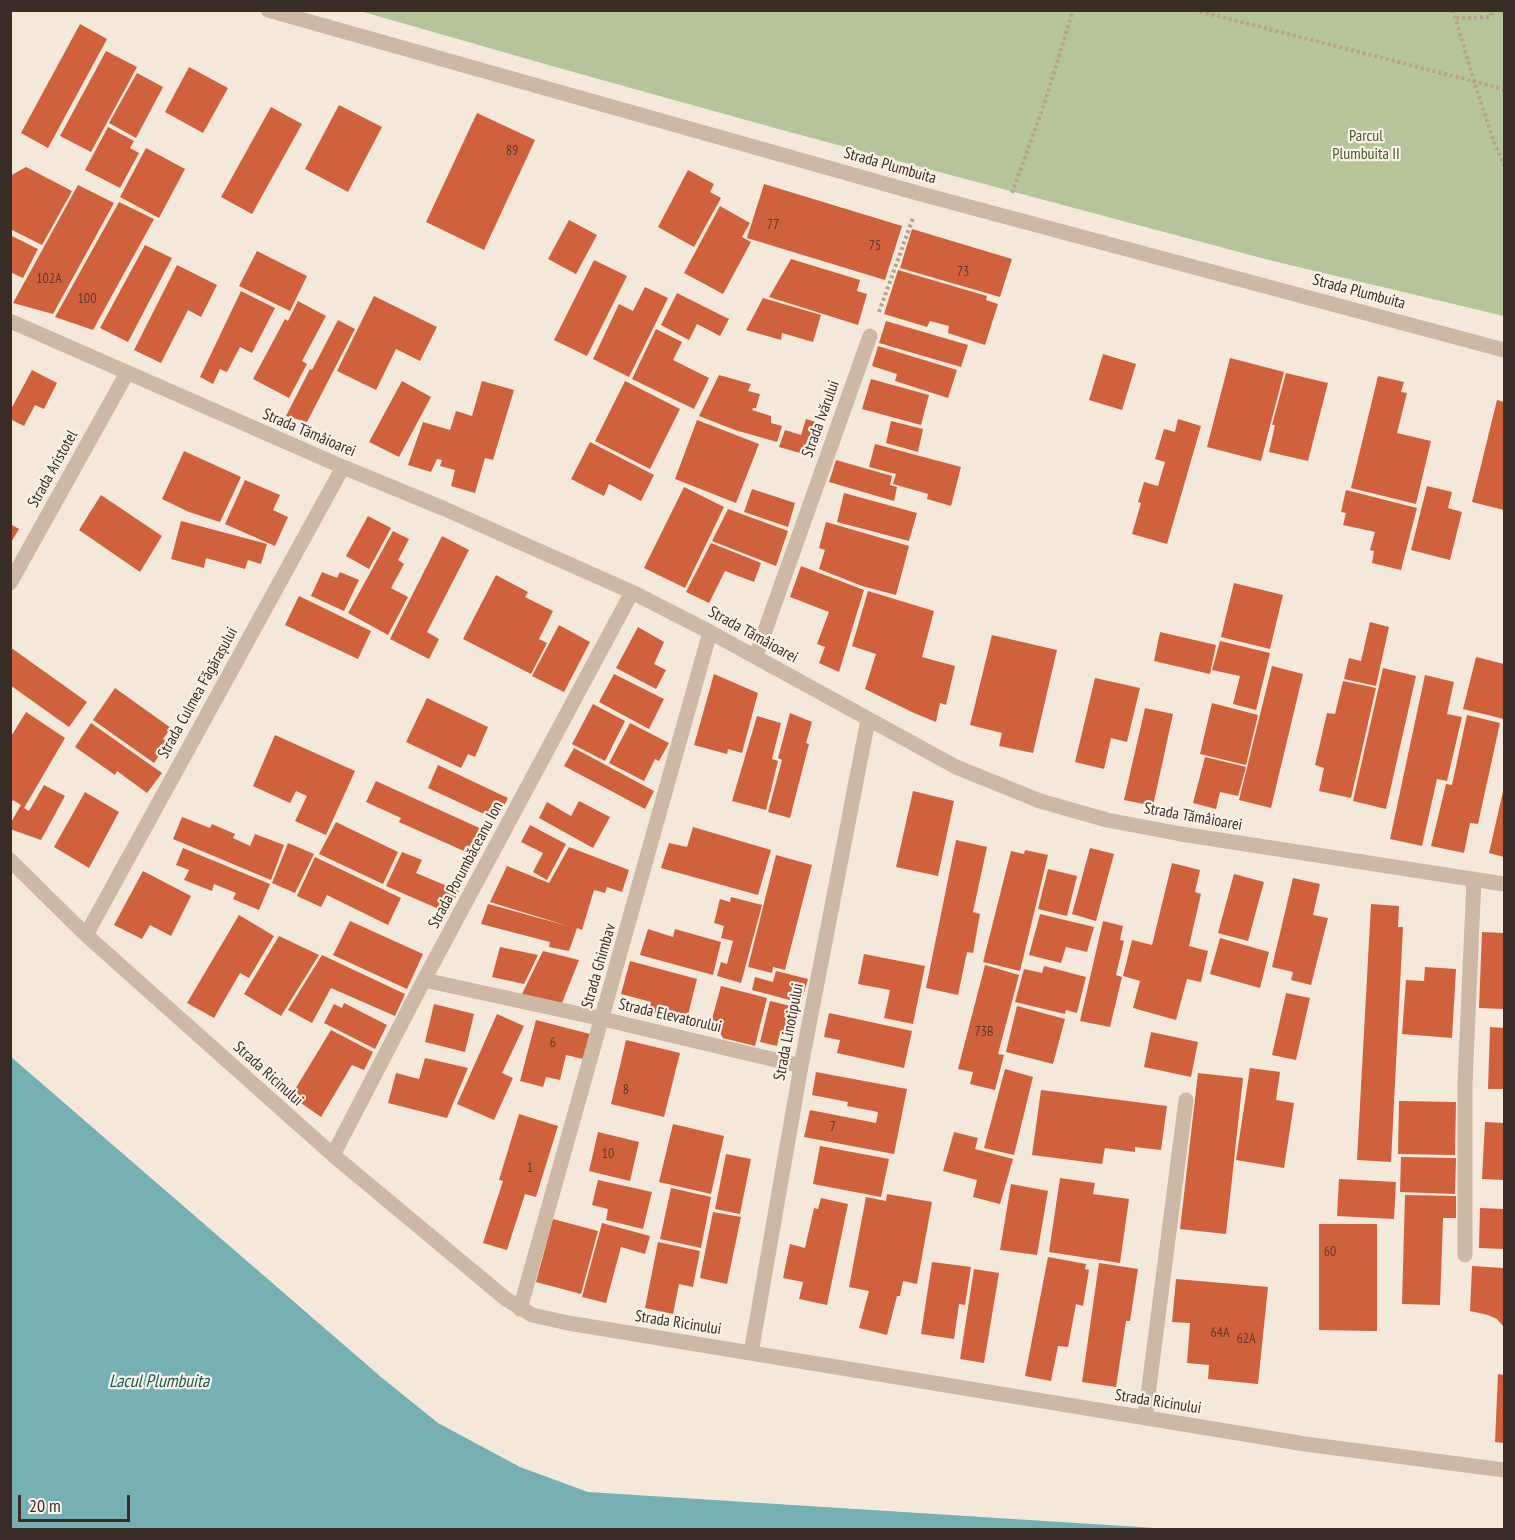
<!DOCTYPE html>
<html>
<head>
<meta charset="utf-8">
<style>
  body { margin:0 }
  #map { position:relative; width:1515px; height:1540px; overflow:hidden; background:#f4e8da; font-family:"PT Sans Narrow",sans-serif }
  canvas { display:block }
  .frame { position:absolute; inset:0; border:12px solid #382d27; pointer-events:none }
  .scale { position:absolute; left:18px; top:1495px; width:112px; height:27px; box-sizing:border-box; border:3px solid #382d27; border-top:0; padding-left:8px; font-size:18px; line-height:21px; white-space:nowrap; color:#382d27; -webkit-text-stroke:4px #fbf2e7; paint-order:stroke }
</style>
</head>
<body>
<div id="map">
<canvas width="1515" height="1540"></canvas>
<div class="frame"></div>
<div class="scale">20 m</div>
</div>
<script>
const g = document.querySelector('canvas').getContext('2d');
g.lineJoin = 'round';
function fill(path, color) {
  g.fillStyle = color;
  g.fill(path, 'evenodd');
}
function poly(rows) {
  const path = new Path2D();
  for (const r of rows) {
    path.moveTo(r[0], r[1]);
    for (let i = 2; i < r.length; i += 2) path.lineTo(r[i], r[i + 1]);
  }
  return path;
}
function strokePath(path, color, width, dash) {
  g.strokeStyle = color;
  g.lineWidth = width;
  g.lineCap = dash ? 'butt' : 'round';
  g.setLineDash(dash || []);
  g.stroke(path);
}
function drawText(font, color, halo, rows, align = 'center') {
  g.font = font + ' "PT Sans Narrow",sans-serif';
  g.lineWidth = 4.5;
  g.setLineDash([]);
  g.textBaseline = 'middle';
  g.strokeStyle = halo;
  g.fillStyle = color;
  for (const [text, x, y, turn = 0] of rows) {
    g.save();
    g.translate(x, y);
    g.rotate((+turn || 0) * Math.PI / 180);
    g.textAlign = isNaN(turn) ? turn : align;
    if (halo) g.strokeText(text, 0, 0);
    g.fillText(text, 0, 0);
    g.restore();
  }
}
fill(poly([
  [360,11,1504,11,1504,316,1269,260,782,130,559,68]
]), '#b5c499');
fill(poly([
  [10,1056,381,1377,438,1423,520,1467,588,1492,1171,1529,11,1529]
]), '#77b0b3');
fill(poly([
  [80,24,107,39,48,148,21,133],
  [106,51,137,67,91,152,60,136],
  [189,67,228,88,203,133,165,112],
  [137,73,163,87,136,138,109,123],
  [339,105,382,127,348,192,305,169],
  [271,107,302,124,252,214,221,197],
  [477,113,535,140,484,250,426,222],
  [108,127,134,141,130,148,139,153,120,188,85,170],
  [146,148,185,169,159,218,120,197],
  [26,167,72,191,42,245,10,229,10,176],
  [688,170,714,184,710,192,721,198,694,247,658,227],
  [764,184,902,226,885,280,747,238],
  [78,185,114,203,53,314,13,303],
  [119,202,154,219,93,330,55,317],
  [720,206,750,223,742,237,751,242,723,294,684,273],
  [569,220,597,235,576,274,548,259],
  [912,229,1012,259,1000,297,900,268],
  [10,235,38,249,23,278,10,272],
  [145,245,172,258,128,342,100,328],
  [257,251,307,276,290,311,239,286],
  [791,259,860,280,857,291,867,294,858,325,769,297],
  [594,260,627,276,587,356,554,340],
  [177,265,217,285,201,317,188,310,161,363,134,350],
  [898,270,987,296,986,300,998,304,985,345,948,333,949,326,930,321,927,327,884,314],
  [645,287,668,298,629,377,593,359,619,304,633,311],
  [241,291,275,308,252,353,240,347,227,372,220,369,213,384,200,377],
  [677,293,729,319,720,336,697,324,689,340,661,325],
  [374,296,437,327,420,361,396,349,376,390,337,371],
  [763,298,821,315,813,342,782,333,781,340,746,330],
  [298,301,326,316,302,361,307,364,289,398,253,379,285,319,288,321],
  [338,320,355,329,307,422,286,416,310,369,312,370],
  [886,321,968,345,961,367,879,343],
  [656,329,682,342,673,360,709,378,694,409,632,379],
  [878,346,957,370,948,398,895,381,897,374,872,366],
  [1103,354,1136,364,1122,410,1089,400],
  [1230,358,1284,372,1261,461,1207,447],
  [32,370,57,383,44,409,35,405,24,426,10,419,10,411],
  [1286,373,1328,383,1308,461,1269,452,1275,425,1272,425],
  [719,375,751,384,748,391,760,394,756,408,753,408,752,410,771,416,771,423,782,426,777,442,735,430,699,416],
  [1378,376,1404,382,1401,392,1407,393,1397,433,1431,441,1416,504,1351,488],
  [871,379,929,395,921,425,862,409],
  [402,381,431,397,399,457,369,442],
  [482,381,514,390,493,460,485,458,475,493,451,486,455,470,440,466,442,460,437,459,431,472,408,465,423,422,450,430,456,411,472,416],
  [625,381,680,409,650,469,595,441],
  [1497,400,1504,402,1504,510,1472,502],
  [806,419,825,425,814,457,779,447,785,430,801,435],
  [1178,419,1201,426,1167,544,1132,534,1141,503,1138,502,1144,482,1158,486,1165,462,1155,459,1164,429,1175,432],
  [697,420,759,444,736,503,675,479],
  [891,421,923,429,918,452,886,443],
  [590,442,654,475,641,501,609,484,604,496,571,479],
  [875,444,961,467,951,506,927,499,928,494,893,484,896,474,869,467],
  [184,451,241,477,220,522,189,512,162,499],
  [836,460,892,476,890,485,897,487,894,501,829,482],
  [245,480,280,495,273,510,288,517,275,546,225,524],
  [1427,486,1452,492,1448,508,1462,512,1450,560,1411,550],
  [684,487,724,507,685,588,644,568],
  [752,489,795,503,788,527,744,512],
  [1346,490,1417,508,1401,570,1372,563,1374,551,1370,550,1375,532,1343,525,1346,513,1341,512],
  [844,493,917,513,909,541,837,522],
  [101,495,162,536,140,572,79,530],
  [728,509,788,531,776,566,712,541],
  [368,516,391,528,369,569,346,556],
  [181,521,267,544,261,564,248,560,245,569,206,558,204,568,171,559],
  [826,522,909,546,896,595,862,586,819,569,825,550,819,548],
  [10,524,19,529,10,544],
  [393,531,409,539,398,560,404,564,391,588,408,597,388,635,348,613],
  [442,536,469,550,427,632,439,639,429,659,390,639],
  [711,543,761,563,754,582,725,571,709,603,686,592],
  [801,566,864,590,839,672,819,663,825,647,817,644,829,612,790,597],
  [322,572,337,578,340,572,359,580,344,611,311,596],
  [496,575,528,592,525,597,553,611,539,639,547,643,531,674,463,639],
  [1234,583,1283,595,1270,649,1221,637],
  [868,591,934,611,922,657,955,666,946,705,940,703,936,722,914,713,865,689,876,654,852,646],
  [299,596,371,631,358,659,285,625],
  [1370,622,1389,627,1376,686,1344,679,1349,658,1361,661],
  [559,625,590,642,564,692,532,676],
  [638,627,664,642,654,664,666,670,656,689,616,668],
  [1160,632,1216,645,1210,674,1154,661],
  [992,635,1057,650,1033,753,999,746,1002,733,970,725],
  [1220,641,1270,653,1256,710,1233,704,1240,676,1212,670],
  [10,647,87,702,69,727,10,685],
  [1476,657,1504,664,1504,719,1463,709],
  [1272,666,1303,674,1271,808,1239,800],
  [1383,668,1416,676,1386,809,1353,801],
  [614,674,664,699,649,729,599,702],
  [714,674,758,693,742,753,728,749,727,754,694,745],
  [1425,675,1454,682,1447,714,1462,717,1447,781,1437,779,1422,846,1390,839],
  [1095,678,1140,688,1127,742,1111,738,1104,769,1075,762],
  [1343,681,1376,688,1351,798,1319,791,1324,768,1315,765,1327,713,1335,714],
  [115,688,171,728,163,739,168,742,154,763,93,720],
  [427,698,488,727,475,757,468,754,461,768,406,742],
  [1212,703,1258,715,1246,765,1200,754],
  [593,704,625,721,605,761,572,744],
  [1145,708,1173,714,1153,806,1124,800],
  [26,712,65,738,24,808,29,811,44,785,65,796,41,840,10,829,10,824,21,805,13,800,10,805,10,738],
  [790,713,812,722,806,743,809,744,790,818,768,812,782,760,778,758],
  [1467,715,1500,723,1478,824,1470,823,1464,853,1431,846,1446,784,1452,785],
  [757,716,781,723,772,759,778,761,766,810,732,801],
  [91,723,162,773,147,793,117,771,115,775,75,747],
  [630,723,669,743,659,761,655,759,644,781,609,763],
  [275,735,355,771,326,835,295,821,307,796,296,791,290,803,253,786],
  [574,748,654,791,645,809,564,766],
  [1205,757,1246,767,1238,796,1220,792,1216,809,1193,803],
  [438,765,508,798,497,820,428,788],
  [376,781,486,831,475,856,399,822,401,818,366,802],
  [1504,787,1504,857,1489,853],
  [913,791,954,801,938,876,896,867],
  [85,792,119,812,89,868,54,847],
  [579,801,610,817,593,848,539,818,547,802,571,816],
  [182,817,210,828,212,824,235,834,233,838,250,846,255,834,284,845,271,880,173,839],
  [336,822,398,852,383,884,319,854],
  [530,825,566,844,547,880,533,872,543,853,521,842],
  [693,827,771,850,758,895,661,868,669,843,687,847],
  [956,840,987,847,973,912,980,914,973,953,967,952,958,995,926,988],
  [288,843,314,854,295,893,272,883],
  [569,847,629,870,622,892,607,887,605,893,594,890,582,930,577,928,569,951,549,947,550,942,481,924,488,904,568,926,490,902,507,866,549,883],
  [183,848,270,884,259,910,233,899,236,893,214,884,212,891,184,880,189,870,176,865],
  [1090,848,1114,854,1096,921,1072,914],
  [1025,850,1048,855,1020,971,983,962,1011,851,1024,854],
  [402,852,422,860,416,873,459,891,448,913,386,886],
  [776,855,812,865,785,970,773,967,772,973,748,967],
  [315,857,401,898,388,925,327,895,321,907,297,896],
  [1172,863,1200,870,1195,892,1201,894,1189,946,1208,951,1201,982,1187,979,1176,1020,1133,1008,1140,981,1123,976,1132,940,1152,945],
  [1048,869,1077,876,1067,916,1038,909],
  [143,871,191,896,171,936,150,925,142,939,114,925],
  [1234,874,1264,882,1248,941,1218,933],
  [1293,878,1320,884,1313,915,1328,918,1311,985,1291,980,1293,972,1272,967],
  [731,897,762,905,741,983,717,976,721,962,727,964,733,941,721,938,724,926,714,923,720,899,730,902],
  [1371,904,1399,906,1398,927,1403,927,1391,1162,1357,1160],
  [1040,914,1094,927,1087,952,1066,947,1061,963,1029,955],
  [239,915,274,936,249,978,240,973,214,1018,187,1003],
  [350,921,423,954,407,989,333,955],
  [1103,921,1123,926,1120,940,1124,941,1116,975,1122,977,1110,1027,1080,1021],
  [648,929,673,937,675,929,721,942,713,975,640,955],
  [1482,932,1504,933,1504,1009,1479,1008],
  [279,936,319,955,281,1016,244,994],
  [1220,938,1269,952,1260,988,1210,974],
  [500,947,538,955,524,984,492,977],
  [543,951,579,960,562,1003,522,994],
  [864,954,925,966,913,1024,884,1018,890,990,858,984],
  [322,955,405,994,395,1016,331,988,312,1023,288,1010],
  [630,961,697,979,686,1023,649,1012,651,1002,621,994],
  [985,965,1019,975,998,1054,1004,1055,995,1090,970,1084,973,1072,958,1069],
  [1044,966,1086,977,1077,1013,1066,1010,1065,1014,1015,1002,1024,969,1042,973],
  [1425,967,1456,969,1452,1038,1402,1034,1406,980,1424,981],
  [776,971,808,979,801,1003,752,990,755,977,773,982],
  [721,986,767,998,755,1046,723,1038,712,1019],
  [1286,993,1310,998,1296,1060,1272,1055],
  [770,1001,795,1007,788,1035,780,1033,777,1046,760,1042],
  [344,1003,387,1025,375,1049,324,1023,334,1004,342,1008],
  [434,1004,474,1014,465,1052,425,1042],
  [1017,1006,1065,1019,1053,1064,1006,1052],
  [829,1013,912,1031,904,1068,837,1053,840,1040,824,1037],
  [497,1014,524,1026,502,1073,513,1078,494,1120,457,1104],
  [536,1020,590,1034,583,1059,566,1055,560,1080,546,1077,543,1087,520,1081],
  [1490,1027,1504,1028,1504,1089,1488,1089],
  [331,1030,373,1052,364,1070,352,1065,321,1117,291,1096],
  [1151,1032,1198,1042,1191,1077,1144,1067],
  [626,1040,680,1053,664,1117,611,1104],
  [425,1058,468,1068,447,1118,388,1103,396,1073,419,1079],
  [1250,1068,1280,1072,1276,1100,1294,1103,1284,1168,1236,1160],
  [1005,1069,1033,1077,1014,1155,984,1148],
  [816,1072,907,1089,894,1154,804,1137,810,1110,876,1123,878,1112,847,1106,848,1102,812,1095],
  [1198,1073,1243,1078,1226,1234,1180,1229],
  [1041,1090,1167,1106,1161,1150,1135,1147,1135,1152,1105,1148,1102,1164,1032,1155],
  [1399,1101,1456,1102,1455,1155,1398,1154],
  [519,1114,558,1126,536,1197,525,1194,507,1250,483,1243,503,1181,499,1180],
  [1485,1122,1504,1123,1504,1180,1482,1179],
  [673,1124,724,1136,711,1194,659,1182],
  [598,1132,639,1142,630,1181,589,1171],
  [954,1132,978,1138,975,1149,1013,1159,1000,1204,973,1197,977,1180,943,1171],
  [820,1146,889,1159,881,1197,813,1184],
  [726,1154,751,1159,740,1214,715,1209],
  [1401,1157,1456,1158,1455,1194,1400,1192],
  [1060,1178,1095,1183,1093,1194,1129,1199,1120,1263,1049,1252],
  [1339,1179,1396,1182,1394,1219,1337,1216],
  [598,1180,652,1192,643,1229,606,1220,608,1209,592,1205],
  [1011,1184,1048,1191,1037,1255,1000,1250],
  [671,1188,711,1197,701,1248,660,1239],
  [887,1194,932,1202,917,1284,903,1281,900,1296,897,1296,887,1335,859,1328,869,1291,849,1287,866,1197,886,1201],
  [1405,1195,1456,1196,1456,1218,1443,1218,1440,1305,1402,1304],
  [821,1198,848,1204,827,1305,799,1299,803,1282,783,1278,790,1244,805,1248,814,1208,818,1209],
  [1480,1208,1504,1209,1504,1249,1479,1248],
  [713,1212,741,1217,727,1284,700,1278],
  [553,1219,598,1231,581,1294,536,1282],
  [602,1223,650,1236,645,1254,621,1247,606,1303,582,1297],
  [1319,1224,1377,1224,1377,1331,1319,1330],
  [658,1242,700,1251,693,1287,679,1284,673,1314,645,1308],
  [1048,1257,1086,1264,1085,1269,1089,1270,1083,1306,1076,1304,1068,1347,1058,1346,1051,1381,1025,1376],
  [932,1262,971,1267,965,1305,959,1304,954,1339,921,1334],
  [1099,1263,1138,1269,1130,1321,1126,1321,1116,1387,1082,1382],
  [1472,1266,1504,1268,1504,1327,1497,1319,1488,1315,1470,1311],
  [974,1269,999,1273,984,1363,960,1359],
  [1176,1279,1268,1287,1258,1384,1208,1379,1209,1365,1187,1363,1190,1323,1172,1322],
  [1498,1374,1504,1375,1504,1443,1495,1442]
]), '#cf623d');
strokePath(poly([
  [1194,10,1504,89],
  [1453,10,1474,81,1494,142,1504,165],
  [1456,18,1490,17,1493,10],
  [1012,193,1044,105,1073,10],
  [879,312,913,218]
]), '#b9a18f', 4, [3, 3]);
strokePath(poly([
  [268,10,921,194,1504,350],
  [10,321,343,467,445,509,632,592,710,632,956,767,1040,801,1107,820,1181,834,1504,884],
  [10,583,127,373],
  [756,656,870,336],
  [10,860,86,935,333,1155,506,1299,532,1315,568,1323,1305,1444,1504,1470],
  [86,935,343,467],
  [424,980,603,1019,801,1066],
  [333,1155,424,980,632,592],
  [1465,1255,1465,1083,1474,879],
  [520,1309,710,632],
  [751,1353,801,1066,868,720],
  [1145,1418,1186,1100]
]), '#cdb8a5', 15);
drawText('14px', '#5e3a2c', null, [
  ["89",512,151],
  ["77",773,225],
  ["75",875,246],
  ["73",963,272],
  ["102A",49,279],
  ["100",87,299],
  ["73B",984,1032],
  ["6",553,1043],
  ["8",626,1090],
  ["7",833,1127],
  ["10",608,1154],
  ["1",530,1168],
  ["60",1330,1252],
  ["64A",1220,1333],
  ["62A",1246,1339]
]);
drawText('16px', '#475829', '#fbf2e7', [
  ["Parcul",1366,136],
  ["Plumbuita II",1366,154]
]);
drawText('16px', '#382d27', '#fbf2e7', [
  ["Strada Plumbuita",890,166,16],
  ["Strada Plumbuita",1359,292,15],
  ["Strada Ivărului",821,419,-70],
  ["Strada Tămâioarei",309,433,23],
  ["Strada Aristotel",53,469,-61],
  ["Strada Tămâioarei",753,635,29],
  ["Strada Culmea Făgărașului",198,693,-61],
  ["Strada Tămâioarei",1193,817,10],
  ["Strada Porumbăceanu Ion",466,865,-62],
  ["Strada Ghimbav",599,966,-74],
  ["Strada Elevatorului",670,1016,13],
  ["Strada Linotipului",789,1032,-79],
  ["Strada Ricinului",268,1074,42],
  ["Strada Ricinului",678,1323,9],
  ["Strada Ricinului",1158,1402,9]
]);
drawText('italic 18px', '#19585d', '#fbf2e7', [
  ["Lacul Plumbuita",159,1382]
]);
</script>
</body>
</html>
